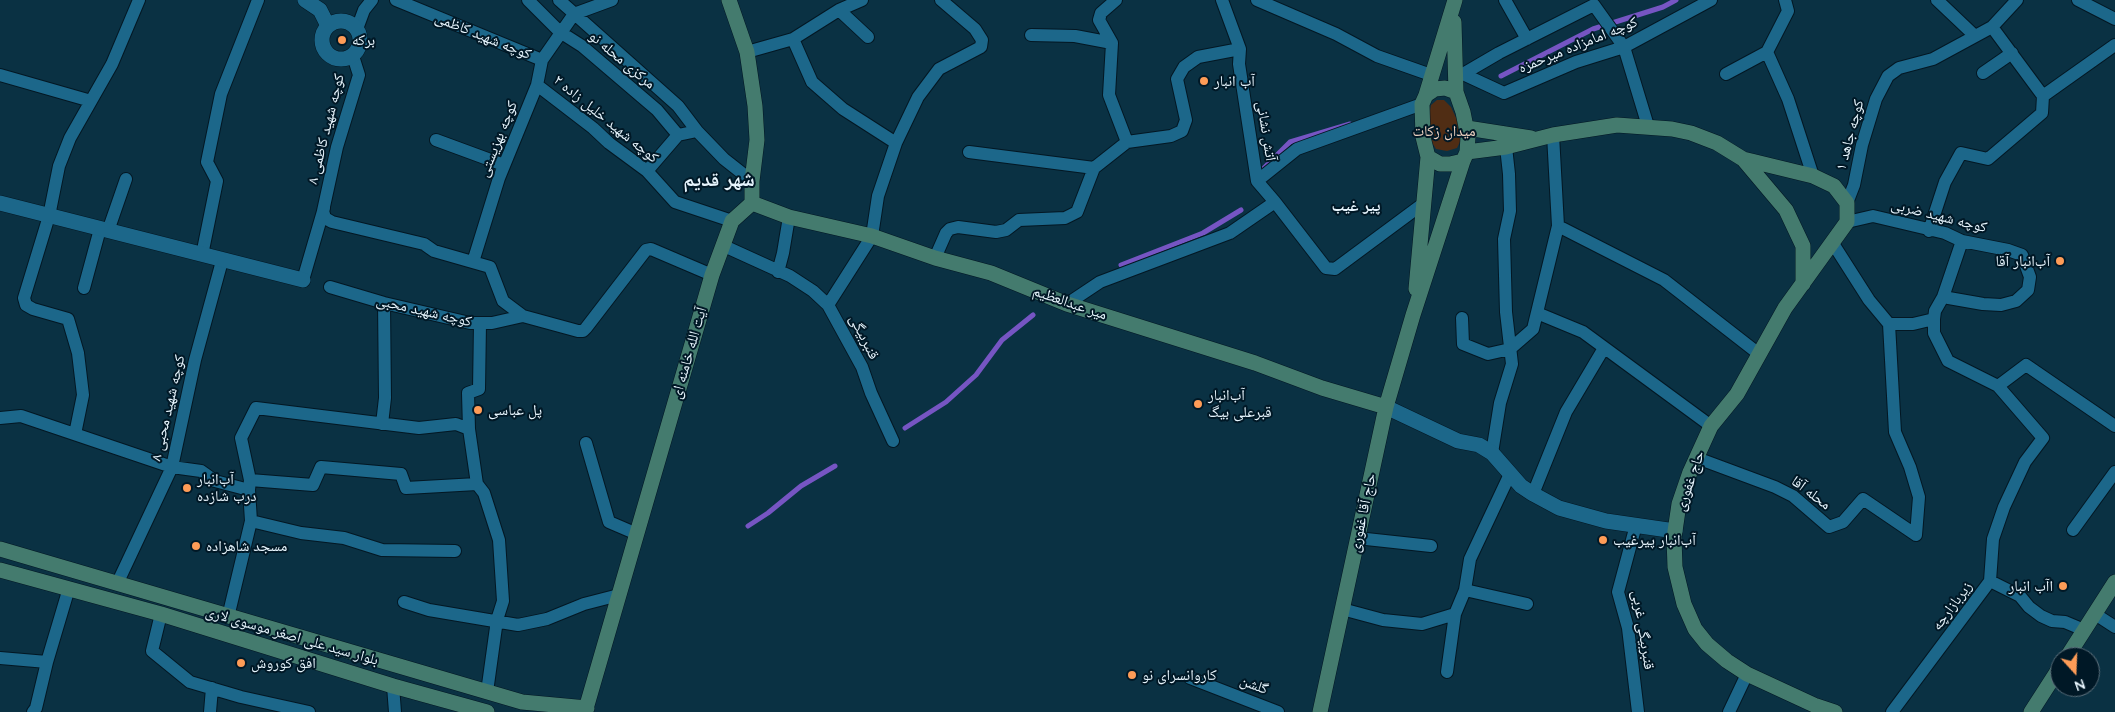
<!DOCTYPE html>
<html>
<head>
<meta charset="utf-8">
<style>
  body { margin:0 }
  #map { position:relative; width:2115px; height:712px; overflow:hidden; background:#0a3143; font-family:Quicksand,sans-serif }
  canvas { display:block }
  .north { position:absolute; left:2050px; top:647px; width:50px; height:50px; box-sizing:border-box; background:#001826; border:1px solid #5c707c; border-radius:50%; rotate:160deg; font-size:14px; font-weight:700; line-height:20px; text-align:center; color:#e7f5fd }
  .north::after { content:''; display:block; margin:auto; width:18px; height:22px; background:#fe9c57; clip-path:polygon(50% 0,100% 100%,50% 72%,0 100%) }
</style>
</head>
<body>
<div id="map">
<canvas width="2115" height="712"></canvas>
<div class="north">N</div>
</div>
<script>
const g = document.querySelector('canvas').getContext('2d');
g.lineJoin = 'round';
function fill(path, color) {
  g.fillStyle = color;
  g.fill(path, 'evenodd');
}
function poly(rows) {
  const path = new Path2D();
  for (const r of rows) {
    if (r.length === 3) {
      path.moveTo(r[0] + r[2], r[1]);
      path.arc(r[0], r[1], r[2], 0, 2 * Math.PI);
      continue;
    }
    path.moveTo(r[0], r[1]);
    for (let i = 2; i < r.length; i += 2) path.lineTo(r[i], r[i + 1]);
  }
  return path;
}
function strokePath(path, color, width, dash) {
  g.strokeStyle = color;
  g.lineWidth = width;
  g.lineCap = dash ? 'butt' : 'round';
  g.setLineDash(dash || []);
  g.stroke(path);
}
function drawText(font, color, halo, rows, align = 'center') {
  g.font = font + ' Quicksand,"Noto Naskh Arabic",sans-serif';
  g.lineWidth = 4;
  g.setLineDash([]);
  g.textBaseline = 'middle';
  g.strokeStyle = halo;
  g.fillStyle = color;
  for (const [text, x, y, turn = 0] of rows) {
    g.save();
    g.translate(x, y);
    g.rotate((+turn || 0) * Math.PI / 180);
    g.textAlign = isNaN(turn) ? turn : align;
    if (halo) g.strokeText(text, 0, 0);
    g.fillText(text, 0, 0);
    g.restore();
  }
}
fill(poly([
  [1437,100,1444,100,1451,107,1458,122,1462,138,1457,148,1447,151,1436,149,1429,138,1427,125,1431,105]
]), '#502d14');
strokePath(poly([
  [1501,76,1593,29,1663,7,1676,0],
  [1264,168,1290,142,1350,124],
  [1121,265,1203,233,1241,210],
  [905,428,946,402,976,375,1002,340,1033,315],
  [748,526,768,513,801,486,835,466]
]), '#7655c3', 5);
const minor = poly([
  [396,0,542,60],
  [528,0,560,32,582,46,657,110,678,135,697,131],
  [559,0,678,106,697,131,724,159,752,181],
  [1222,0,1240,49,1239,64,1257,181],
  [1257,0,1336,34,1377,56,1431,75],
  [1505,0,1527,39],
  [1785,0,1788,11,1767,52,1788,99,1813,176],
  [1937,0,1975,36],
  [2078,0,2115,19],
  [839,10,868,37],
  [1992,27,2043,96],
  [357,29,364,10,372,0],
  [1031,35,1075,36,1112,43],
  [793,39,812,82,843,109,896,143],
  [747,52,793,39,839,10,862,0],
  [353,56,359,75,337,147,323,211,325,218,332,222,424,244,434,251,490,267,503,301,523,316],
  [1983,73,2012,53],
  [1463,74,1499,53,1594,5,1624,47,1648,126],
  [1726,74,1767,52],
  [0,75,91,101],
  [1457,76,1463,74,1504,93,1576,62,1624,47,1711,0],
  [537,85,593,128,609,143,647,171,675,202,732,221],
  [436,140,504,165],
  [1127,142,1171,136,1182,131,1186,120,1177,79,1184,67,1198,57,1240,49],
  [969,152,1094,168],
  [647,171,678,135],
  [1275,202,1326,268,1335,269,1424,203],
  [1847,203,1854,185,1862,145,1876,99,1888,76,1899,68,1933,59,1992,27,2017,0],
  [1847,222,1873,216,1945,233,1962,241,2008,250,2022,255,2030,277,2028,290,2016,301,2001,305,1983,304,1943,297],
  [1558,226,1664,280,1759,354],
  [108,231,126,179],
  [1929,231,1945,182,1961,153,1988,159,2042,113,2043,96,2115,45],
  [1832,242,1869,300,1889,324,1913,324,1934,319,1934,333,1948,361,1998,386,2026,365,2115,426],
  [724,246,790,276,813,291,828,305,862,367,871,393,893,441],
  [202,255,217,181,207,162,221,94,258,0],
  [935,258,946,233,950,229,958,227,996,232,1006,230,1019,220,1065,218,1077,212,1094,168,1127,142,1109,95,1112,43,1099,20,1101,13,1116,0],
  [473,262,499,178,537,85,542,60,574,14,612,0],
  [778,272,783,253,789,217],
  [303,280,324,208],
  [330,287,384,303,470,323,492,323,523,316,578,331,583,331,586,328,646,250,651,249,712,275],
  [84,288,100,229],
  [1067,304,1100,282,1230,233,1275,202,1257,181,1297,149,1422,104],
  [828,305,872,236,878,196,896,143,918,97,939,69,981,47,982,40,975,29,941,0],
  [1537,313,1583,332,1711,426],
  [1462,318,1463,344,1488,354,1510,349,1533,329,1558,226,1553,135],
  [1934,319,1935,311,1943,297,1962,241],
  [480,324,479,389,468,393,469,429,477,484,484,493,499,540,503,601,497,620,487,692],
  [1889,324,1895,432,1910,467,1919,497,1916,535],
  [0,418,21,416,172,467,201,471,215,481,249,490,251,521,301,533,344,538,382,550,455,551],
  [382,424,385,398,384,303],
  [75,434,83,395,78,353,68,319,33,309,26,305,24,298,49,216,59,166,70,138,112,64,139,0],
  [586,443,609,522,637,534],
  [1492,453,1500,403,1512,364,1506,312,1504,239,1510,211,1509,174,1506,147],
  [1697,458,1775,487,1793,496,1829,527,1843,522,1863,499,1916,535],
  [250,480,313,485,321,467,401,474,406,488,477,484],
  [249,490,250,480,241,438,256,408,419,428,456,424,469,429],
  [1533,494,1566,412,1604,348],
  [1636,525,1618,592,1628,628,1638,712],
  [2073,530,2115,472],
  [1357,538,1431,546],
  [1990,581,1993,539,2004,507,2025,462,2043,438,1998,386],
  [117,584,172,467,195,360,222,261],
  [1465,590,1527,604],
  [404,602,429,610,518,625,547,619,584,604,619,595],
  [1342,609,1383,620,1422,624,1455,614,1465,590,1470,559,1510,474],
  [161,614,152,651,190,682,241,697,309,712],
  [2095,614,2115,627],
  [228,617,251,521],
  [0,658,47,662],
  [1447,672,1455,614],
  [1190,678,1278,712],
  [393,686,395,712],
  [33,712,36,708,47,662,69,588],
  [210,712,212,688],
  [1729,712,1747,674],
  [1892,712,1990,581,2020,596,2029,607,2041,616,2052,621,2065,622,2084,630]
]);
const tertiary = poly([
  [305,0,320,10,328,26],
  [341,40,19],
  [0,203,303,280],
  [1386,407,1458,441,1479,445,1492,453,1521,486,1533,494,1559,508,1606,521,1675,531]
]);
const secondary = poly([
  [1454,22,1456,92],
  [1426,95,1455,0],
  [1467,128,1531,138],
  [1467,152,1506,147,1553,135,1617,125,1672,129,1691,133,1717,143,1743,159,1786,210,1803,246,1803,284],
  [1743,159,1813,176,1834,186,1847,203,1847,222,1785,308,1737,394,1711,426,1690,472,1679,504,1674,538,1675,567,1684,604,1695,629,1707,644,1727,661,1747,674,1814,705,1835,712],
  [752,203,789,217,872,236,935,258,991,273,1067,304,1255,363,1322,388,1386,407],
  [1416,289,1428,157,1423,137,1422,104,1426,95,1435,89,1445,88,1456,92,1463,112,1468,137,1467,152,1463,161,1450,164,1440,164,1428,157],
  [0,549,522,702,587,708],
  [0,570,161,614,393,686,487,712],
  [2067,657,2115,582],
  [585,712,712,275,732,221,752,203,752,181,757,140,755,106,747,52,729,0],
  [1320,712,1386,407,1413,315,1463,161],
  [2031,712,2060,667]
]);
strokePath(minor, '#031723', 14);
strokePath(tertiary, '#031723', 16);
strokePath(secondary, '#031723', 16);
strokePath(minor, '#1c678a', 12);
strokePath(tertiary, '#1c678a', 15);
strokePath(secondary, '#447b6e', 15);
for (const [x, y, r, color] of [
  [342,40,5,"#fe9c57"],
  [1204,81,5,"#fe9c57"],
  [2060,261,5,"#fe9c57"],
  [1198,404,5,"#fe9c57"],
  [478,410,5,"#fe9c57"],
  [187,488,5,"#fe9c57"],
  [1603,540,5,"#fe9c57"],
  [196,546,5,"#fe9c57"],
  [2063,586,5,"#fe9c57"],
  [241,663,5,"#fe9c57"],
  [1132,675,5,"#fe9c57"]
]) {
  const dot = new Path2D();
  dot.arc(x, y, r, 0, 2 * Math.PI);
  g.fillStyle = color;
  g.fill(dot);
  strokePath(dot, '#001826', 2);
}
drawText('15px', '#e7f5fd', '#001826', [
  ["کوچه شهید کاظمی",483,36,22],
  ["کوچه امامزاده میرحمزه",1578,45,-22],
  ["مرکزی محله نو",622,60,40],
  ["کوچه شهید خلیل زاده ۲",606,119,39],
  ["کوچه شهید کاظمی ۸",326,129,-76],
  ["آتش نشانی",1266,131,81],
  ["کوچه جاهد ۱",1850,135,-75],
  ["کوچه بهزیستی",498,139,-68],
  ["کوچه شهید ضربی",1939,216,14],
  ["میر عبدالعظیم",1070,303,19],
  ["کوچه شهید محبی",424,311,13],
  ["قنبربیگی",864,337,63],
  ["آیت الله خامنه ای",689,353,-74],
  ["کوچه شهید محبی ۸",168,408,-77],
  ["حاج غفوری",1690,481,-71],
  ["محله آقا",1811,493,37],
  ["حاج آقا غفوری",1363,513,-78],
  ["زیربازارچه",1952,606,-53],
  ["قنبربیگی غربی",1643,630,81],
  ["بلوار سید علی اصغر موسوی لاری",292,636,16],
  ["گلشن",1254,685,21]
]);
drawText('15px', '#e7f5fd', '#001826', [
  ["برکه",352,40],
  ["آب انبار",1214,81],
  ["آب‌انبار آقا",2050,261,"right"],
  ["آب‌انبار",1208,395],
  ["قبرعلی بیگ",1208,412],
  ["پل عباسی",488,410],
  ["آب‌انبار",197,479],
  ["درب شازده",197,496],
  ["آب‌انبار پیرغیب",1613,540],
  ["مسجد شاهزاده",206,546],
  ["اآب انبار",2053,586,"right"],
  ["افق کوروش",251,663],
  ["کاروانسرای نو",1142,675]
], 'left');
drawText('15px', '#eed2c1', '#001826', [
  ["میدان زکات",1444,131]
]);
drawText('bold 16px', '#e7f5fd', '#001826', [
  ["پیر غیب",1356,206]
]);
drawText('bold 20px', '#e7f5fd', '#001826', [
  ["شهر قدیم",719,180]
]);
</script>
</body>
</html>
